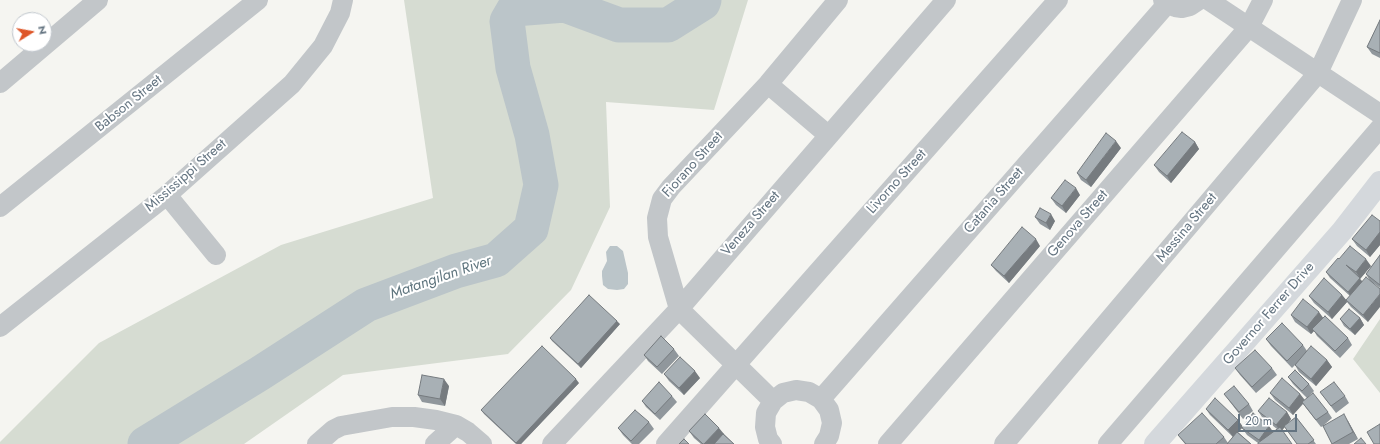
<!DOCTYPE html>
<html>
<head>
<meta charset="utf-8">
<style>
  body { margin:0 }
  #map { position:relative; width:1380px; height:444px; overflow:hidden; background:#f5f5f1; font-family:Jost,sans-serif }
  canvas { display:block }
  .north { position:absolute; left:12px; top:12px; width:40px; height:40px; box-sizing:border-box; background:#fff; border:1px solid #c1c7cd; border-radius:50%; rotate:79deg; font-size:11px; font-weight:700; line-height:16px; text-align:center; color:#647481 }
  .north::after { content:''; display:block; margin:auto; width:14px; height:18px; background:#de5628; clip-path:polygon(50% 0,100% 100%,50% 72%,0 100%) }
  .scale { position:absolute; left:1238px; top:414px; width:59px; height:18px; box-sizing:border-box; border:2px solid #647481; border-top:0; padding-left:5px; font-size:12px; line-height:14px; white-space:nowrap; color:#647481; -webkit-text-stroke:3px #fff; paint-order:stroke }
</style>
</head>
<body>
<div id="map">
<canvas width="1380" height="444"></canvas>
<div class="north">N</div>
<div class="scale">20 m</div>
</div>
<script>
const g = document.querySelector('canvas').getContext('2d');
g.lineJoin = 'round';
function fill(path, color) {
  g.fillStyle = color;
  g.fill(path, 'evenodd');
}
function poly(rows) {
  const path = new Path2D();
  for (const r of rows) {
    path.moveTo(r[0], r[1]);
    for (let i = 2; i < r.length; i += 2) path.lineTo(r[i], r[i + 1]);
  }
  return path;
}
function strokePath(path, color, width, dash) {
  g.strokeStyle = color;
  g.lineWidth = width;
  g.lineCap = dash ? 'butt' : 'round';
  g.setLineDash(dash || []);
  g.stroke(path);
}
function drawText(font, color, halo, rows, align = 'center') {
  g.font = font + ' Jost,sans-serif';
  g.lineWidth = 4;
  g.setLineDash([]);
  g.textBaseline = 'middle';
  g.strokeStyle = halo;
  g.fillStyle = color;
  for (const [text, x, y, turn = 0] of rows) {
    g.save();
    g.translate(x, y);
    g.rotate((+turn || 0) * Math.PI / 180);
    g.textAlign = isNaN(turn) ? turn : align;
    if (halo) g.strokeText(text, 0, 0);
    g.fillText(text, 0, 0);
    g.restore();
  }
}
fill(poly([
  [404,0,748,0,714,110,606,102,610,207,571,290,508,354,343,375,244,444,0,444,0,442,99,343,281,245,433,198],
  [1380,319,1380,393,1353,359]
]), '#d6dcd2');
fill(poly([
  [610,246,617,246,623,251,628,273,628,284,624,289,617,290,608,289,603,285,602,276,602,271,607,261,606,252]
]), '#bbc5c9');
strokePath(poly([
  [145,444,259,374,366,305,456,271,496,260,531,229,541,185,532,135,513,68,507,21,514,9,565,5,619,25,668,25,703,3,704,0]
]), '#bbc5c9', 35);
strokePath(poly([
  [1163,0,1167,4,1175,7,1182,8,1190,6,1199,0],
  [1208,0,1380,114],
  [0,83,98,0],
  [768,84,828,135],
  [167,195,216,255],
  [0,207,258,0],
  [0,327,167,195,292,84,323,46,340,13,343,0],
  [821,399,1167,4],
  [773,401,679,309,658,237,657,218,662,199,671,187,768,84,838,0],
  [317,444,333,430,341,426,392,417,414,417,436,420,456,425,468,432,482,444],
  [435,444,456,425],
  [552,444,679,309,946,0],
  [666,444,1058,0],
  [772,444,768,439,765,427,766,413,773,401,783,393,796,390,809,392,821,399,829,410,832,423,829,436,824,444],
  [888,444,1249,27,1263,0],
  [1004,444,1318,73,1352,0],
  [1108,444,1380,128]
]), '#c2c6c9', 20);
strokePath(poly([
  [1155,444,1342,231,1380,182]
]), '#d4d8dc', 22);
fill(poly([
  [1380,20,1380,58,1372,54,1367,47],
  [1195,142,1199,149,1171,183,1159,172,1154,165],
  [1121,148,1091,187,1081,180,1077,173],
  [1080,195,1066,213,1056,205,1051,198],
  [1035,217,1055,221,1050,230,1040,224],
  [1380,221,1380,245,1370,257,1357,246,1352,239],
  [1040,246,1009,283,996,271,991,265],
  [1380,255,1380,288,1372,282,1368,322,1351,307,1347,302,1332,319,1314,303,1309,296,1342,295,1346,300,1350,296,1330,278,1326,272,1339,259,1371,266,1360,279,1362,281,1370,281,1366,274],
  [1291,315,1323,318,1348,338,1352,345,1340,358,1317,336,1314,331,1311,334,1295,322],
  [1360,318,1364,325,1355,335,1344,326,1340,319],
  [620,324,581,368,552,341,550,338],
  [1266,339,1303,345,1307,351,1327,360,1332,367,1316,386,1299,372,1295,365,1292,368,1271,346],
  [674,349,679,356,662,374,648,361,644,355],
  [1235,368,1272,368,1277,375,1256,393,1240,375],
  [664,374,700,378,684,395,669,381],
  [1288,377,1309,384,1314,391,1307,398,1293,384],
  [579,383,521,444,516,444,484,414,481,410],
  [449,386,445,406,422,402,418,395],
  [1320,392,1345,396,1349,403,1336,413],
  [1270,393,1300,394,1305,400,1328,412,1332,418,1324,425,1348,421,1358,439,1349,444,1332,444,1323,426,1321,427,1303,404,1293,415,1275,400],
  [1224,394,1249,404,1253,411,1243,419],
  [672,396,677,402,660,420,646,407,642,401],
  [1206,409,1238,420,1243,427,1238,432,1251,444,1185,444,1178,435,1224,437,1228,443,1233,437,1210,415],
  [1258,411,1287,412,1291,419,1288,423,1296,417,1316,444,1297,444,1285,427,1258,443,1247,435,1242,428,1274,432,1277,429,1262,417],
  [649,422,654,429,639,444,632,444,623,435,618,428],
  [689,431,724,434,734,444,701,444,694,438]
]), '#90979c');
fill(poly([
  [1116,141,1121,148,1091,187,1086,180],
  [1195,142,1199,149,1171,183,1167,176],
  [1076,188,1080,195,1066,213,1062,206],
  [1051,214,1055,221,1050,230,1046,223],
  [1380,232,1380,245,1370,257,1366,250],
  [1036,239,1040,246,1009,283,1004,276],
  [1366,259,1371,266,1360,279,1365,285,1352,299,1348,292,1360,278,1356,272],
  [1380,294,1380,307,1368,322,1363,315],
  [1342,295,1347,301,1346,300,1347,302,1332,319,1328,312],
  [1319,312,1324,319,1312,329,1314,331,1311,334,1307,327],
  [1360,318,1364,325,1355,335,1350,329],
  [617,321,620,324,581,368,578,364],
  [1327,360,1332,367,1316,386,1311,379],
  [695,371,700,378,684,395,679,388],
  [444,379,449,386,445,406,440,399],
  [576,379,579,383,521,444,517,444,516,443],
  [1300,394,1305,401,1293,415,1289,408],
  [1287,412,1291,419,1281,432,1276,425],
  [1344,414,1348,421,1358,439,1353,432],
  [1238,420,1243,427,1233,437,1228,430],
  [1269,426,1274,433,1261,444,1259,440],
  [719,428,724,434,715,444,704,444]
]), '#767b7f');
const building = poly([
  [1380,20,1380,53,1367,47,1380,20],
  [1182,132,1195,142,1167,176,1154,165,1182,132],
  [1106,133,1116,141,1086,180,1077,173,1106,133],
  [1065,180,1076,188,1062,206,1051,198,1065,180],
  [1040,208,1051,214,1046,223,1035,217,1040,208],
  [1372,215,1380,221,1380,232,1366,250,1352,239,1372,215],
  [1022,227,1036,239,1004,276,991,265,1022,227],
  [1350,246,1366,259,1356,272,1346,265,1360,278,1348,292,1326,272,1338,258,1339,259,1350,246],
  [1380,255,1380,285,1366,274,1380,255],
  [1366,277,1380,289,1380,294,1363,315,1346,300,1366,277],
  [1324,278,1342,295,1328,312,1309,296,1324,278],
  [589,295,617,321,578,364,550,338,589,295],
  [1303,299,1319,312,1307,327,1291,315,1303,299],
  [1349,309,1360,318,1350,329,1340,319,1349,309],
  [1325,316,1348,338,1335,351,1312,329,1325,316],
  [1282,323,1303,345,1287,361,1266,339,1282,323],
  [661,336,674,349,657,367,644,355,661,336],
  [542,346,576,379,516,443,481,410,542,346],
  [1311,346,1327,360,1311,379,1295,365,1311,346],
  [1255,350,1272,368,1252,387,1235,368,1255,350],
  [680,357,695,371,679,388,664,374,680,357],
  [1295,370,1309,384,1302,391,1288,377,1295,370],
  [422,375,444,379,440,399,418,395,422,375],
  [1282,378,1300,394,1289,408,1270,393,1282,378],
  [659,382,672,396,655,414,642,401,659,382],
  [1334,382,1345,396,1331,406,1320,392,1334,382],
  [1234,386,1249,404,1239,412,1224,394,1234,386],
  [1313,393,1328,412,1316,420,1302,402,1313,393],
  [1215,398,1238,420,1228,430,1206,409,1215,398],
  [1269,398,1287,412,1276,425,1258,411,1269,398],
  [635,410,649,422,631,441,618,428,635,410],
  [1202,413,1224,437,1216,444,1186,444,1178,435,1202,413],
  [1253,413,1269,426,1259,440,1242,428,1253,413],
  [705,414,719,428,704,444,703,444,689,431,705,414],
  [1344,414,1353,432,1332,444,1323,426,1344,414],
  [1296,417,1314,440,1308,444,1297,444,1284,426,1296,417],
  [1380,424,1380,444,1374,444,1367,432,1380,424],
  [1280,427,1292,444,1258,444,1258,443,1280,427],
  [1237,432,1251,444,1227,444,1237,432],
  [723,434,734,444,714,444,723,434],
  [1361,438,1366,444,1354,444,1361,438],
  [684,439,689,444,679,444,684,439]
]);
fill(building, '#a8b0b5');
strokePath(building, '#767b7f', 1);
drawText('14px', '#647481', '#fff', [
  ["Babson Street",129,104,-39],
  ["Fiorano Street",693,165,-48],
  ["Mississippi Street",186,176,-41],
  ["Livorno Street",897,182,-48],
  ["Catania Street",994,201,-49],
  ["Veneza Street",751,224,-49],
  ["Genova Street",1078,224,-49],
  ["Messina Street",1187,228,-50],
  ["Governor Ferrer Drive",1269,314,-49]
]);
drawText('italic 15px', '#60767f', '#fff', [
  ["Matangilan River",441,278,-19]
]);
</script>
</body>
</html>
